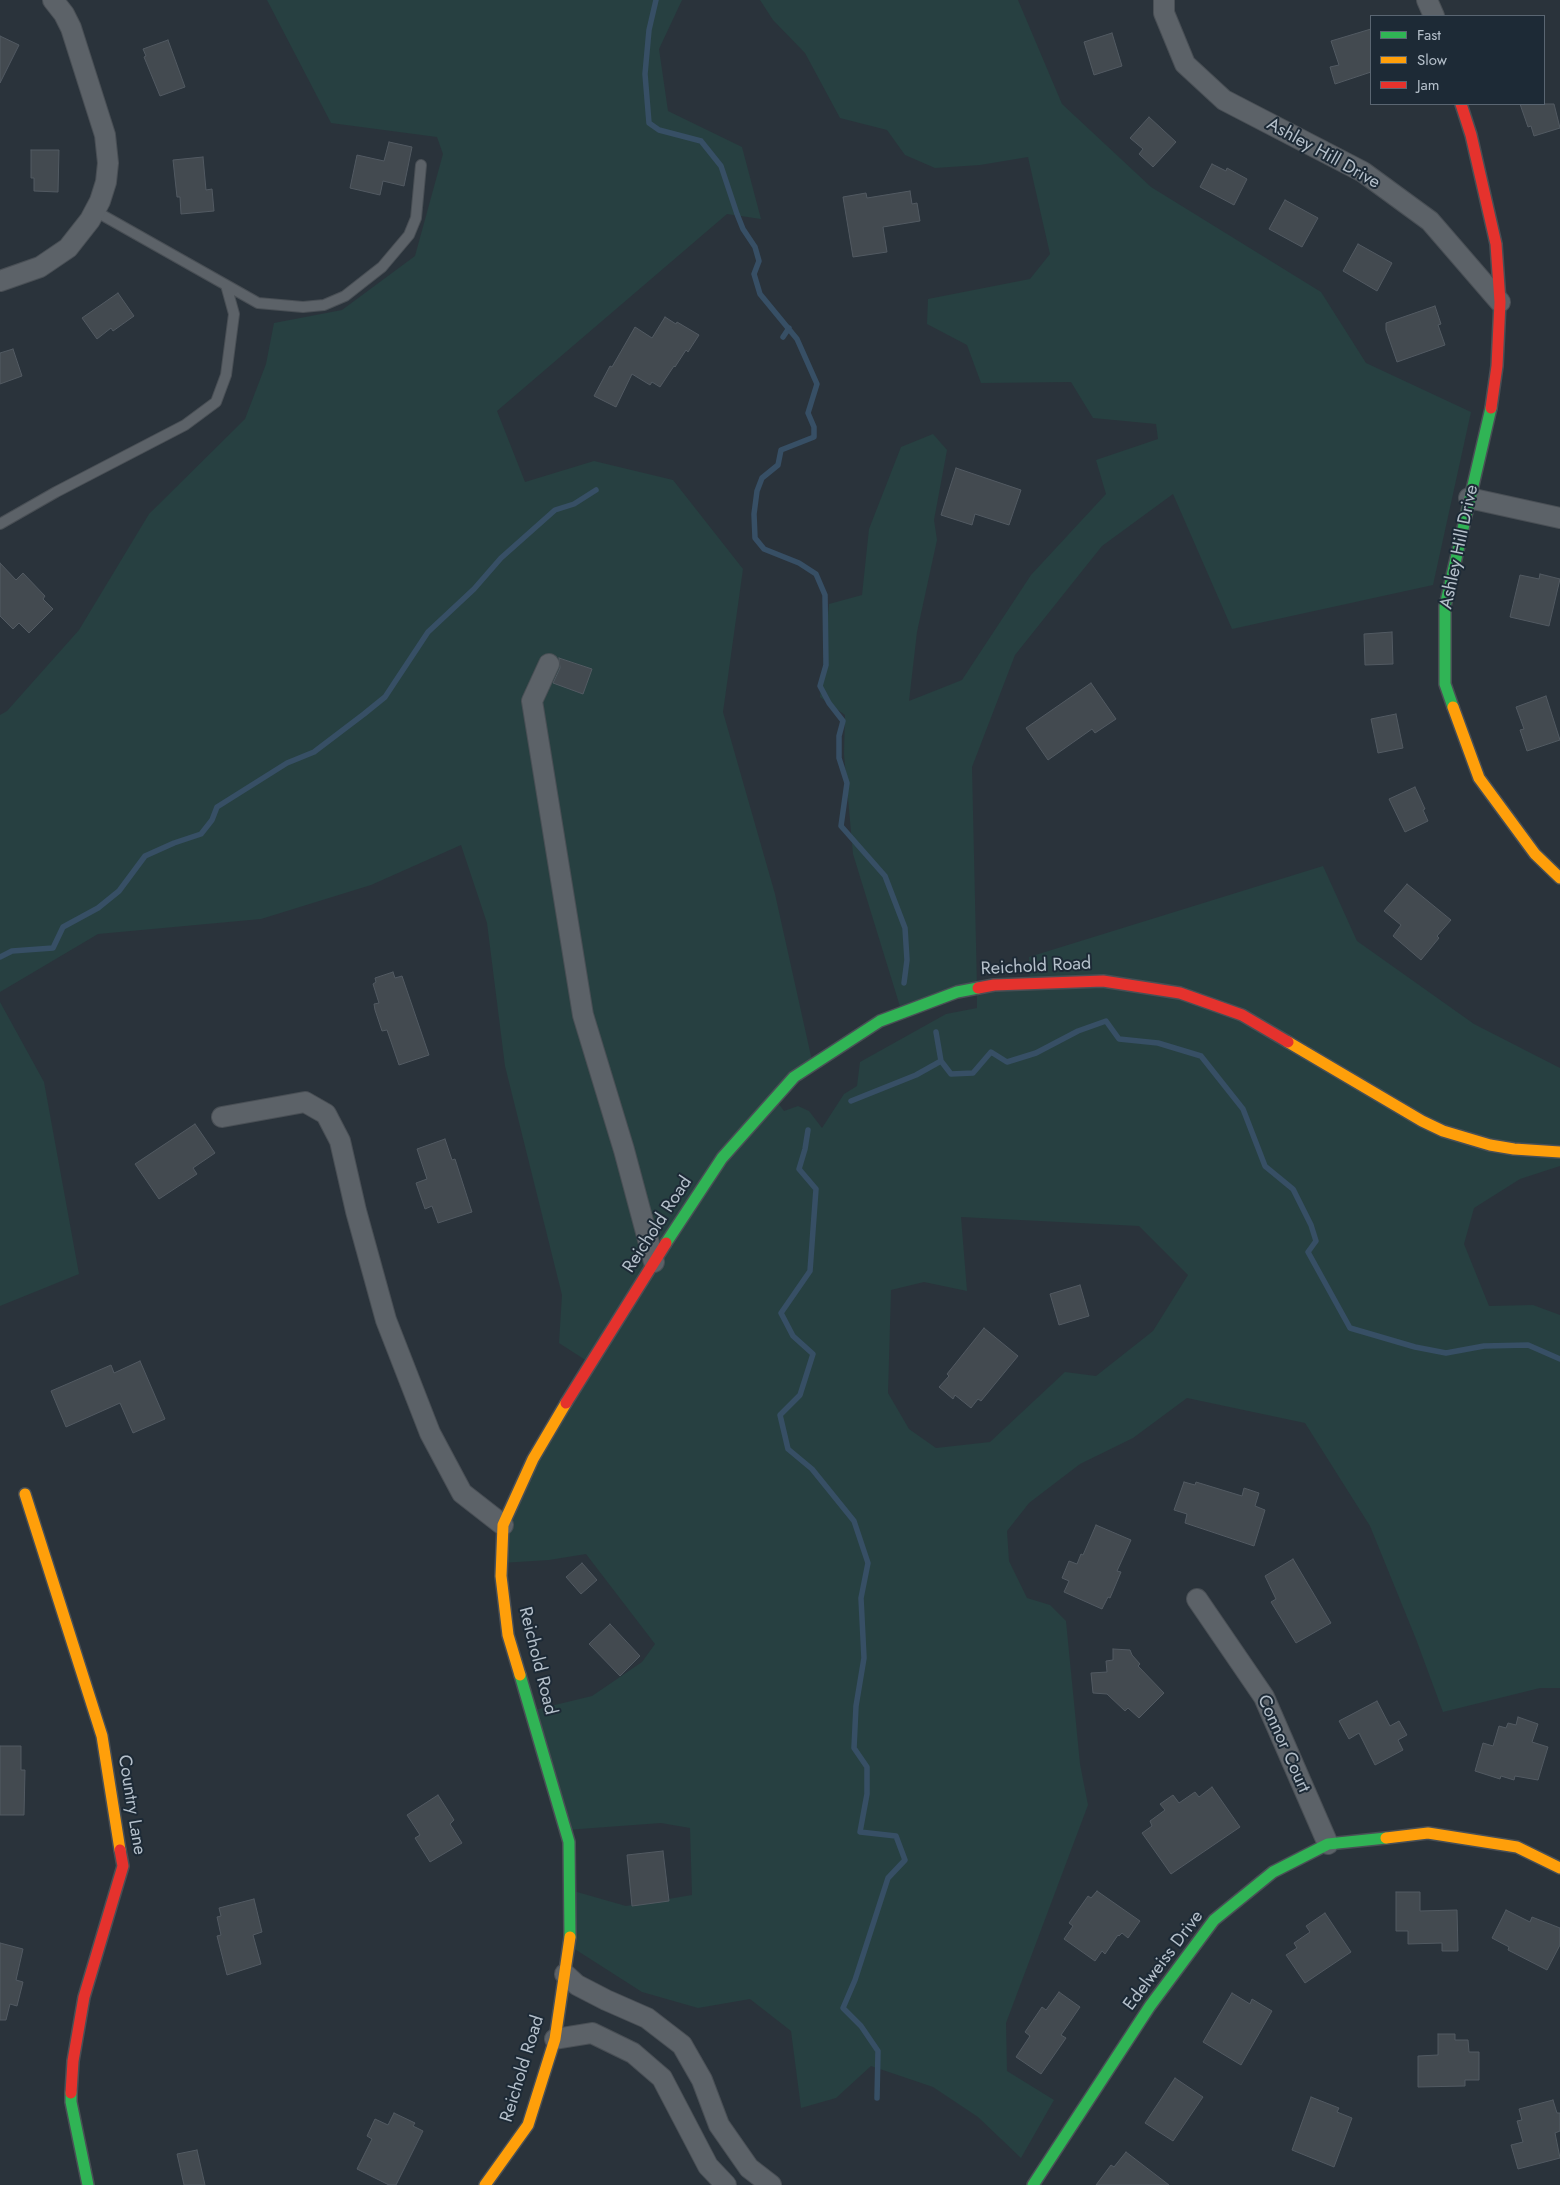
<!DOCTYPE html>
<html>
<head>
<meta charset="utf-8">
<style>
  body { margin:0 }
  #map { position:relative; width:1560px; height:2185px; overflow:hidden; background:#2a333b; font-family:Jost,sans-serif }
  canvas { display:block }
  .legend { position:absolute; left:1370px; top:15px; width:175px; height:90px; box-sizing:border-box; background:#1d2a36; border:1px solid #5a6672; margin:0; padding:6px 9px; list-style:none; font-size:15px; color:#b5c0cb }
  .legend li { display:flex; align-items:center; gap:10px; height:25px }
  .legend b { width:25px; border:1px solid #5a6672 }
</style>
</head>
<body>
<div id="map">
<canvas width="1560" height="2185"></canvas>
<ul class="legend">
<li><b style="height:6px;background:#30b455"></b>Fast</li>
<li><b style="height:6px;background:#ff9f0a"></b>Slow</li>
<li><b style="height:6px;background:#e5322d"></b>Jam</li>
</ul>
</div>
<script>
const g = document.querySelector('canvas').getContext('2d');
g.lineJoin = 'round';
function fill(path, color) {
  g.fillStyle = color;
  g.fill(path, 'evenodd');
}
function poly(rows) {
  const path = new Path2D();
  for (const r of rows) {
    path.moveTo(r[0], r[1]);
    for (let i = 2; i < r.length; i += 2) path.lineTo(r[i], r[i + 1]);
  }
  return path;
}
function strokePath(path, color, width, dash) {
  g.strokeStyle = color;
  g.lineWidth = width;
  g.lineCap = dash ? 'butt' : 'round';
  g.setLineDash(dash || []);
  g.stroke(path);
}
function drawText(font, color, halo, rows, align = 'center') {
  g.font = font + ' Jost,sans-serif';
  g.lineWidth = 4;
  g.setLineDash([]);
  g.textBaseline = 'middle';
  g.strokeStyle = halo;
  g.fillStyle = color;
  for (const [text, x, y, turn = 0] of rows) {
    g.save();
    g.translate(x, y);
    g.rotate((+turn || 0) * Math.PI / 180);
    g.textAlign = isNaN(turn) ? turn : align;
    if (halo) g.strokeText(text, 0, 0);
    g.fillText(text, 0, 0);
    g.restore();
  }
}
fill(poly([
  [267,0,682,0,659,49,668,111,742,147,761,219,727,214,497,411,525,482,594,461,673,480,743,569,723,712,775,894,813,1065,775,1099,784,1111,798,1106,809,1111,822,1128,844,1094,857,1086,860,1062,946,1014,977,1008,977,989,902,1013,853,854,844,754,845,715,820,697,829,604,862,595,869,529,901,447,933,434,947,450,934,520,937,540,917,632,909,701,962,680,1031,575,1106,494,1096,460,1158,439,1156,424,1093,418,1071,382,981,383,967,345,927,324,928,299,1030,279,1050,254,1028,157,980,165,935,168,905,155,887,130,840,118,805,53,773,20,760,0,1018,0,1062,104,1151,187,1321,292,1366,363,1471,412,1433,585,1232,629,1173,494,1102,546,1015,655,972,767,977,988,1030,983,1029,957,1323,866,1357,941,1474,1024,1560,1068,1560,1166,1520,1179,1474,1208,1464,1244,1489,1306,1533,1305,1560,1315,1560,1688,1540,1688,1443,1712,1416,1639,1370,1526,1305,1423,1187,1398,1133,1438,1080,1464,1029,1503,1007,1531,1009,1561,1027,1598,1050,1605,1066,1621,1080,1764,1088,1805,1006,2023,1007,2071,1054,2100,1021,2158,978,2117,933,2087,871,2066,836,2098,801,2108,791,2031,750,1999,698,2008,642,1992,570,1946,570,1890,626,1906,692,1895,690,1828,661,1823,566,1830,530,1711,592,1696,642,1662,655,1644,586,1554,549,1560,501,1563,503,1525,590,1363,559,1343,562,1295,505,1066,487,923,461,845,371,885,261,919,98,934,0,992,0,715,7,711,79,630,149,514,245,419,266,364,274,323,342,310,415,256,443,154,437,137,331,123],
  [961,1217,1139,1226,1188,1275,1153,1331,1096,1376,1065,1372,990,1442,936,1448,909,1429,888,1393,891,1290,924,1282,967,1291],
  [0,1002,44,1082,79,1274,0,1306]
]), '#274041');
strokePath(poly([
  [656,0,649,30,645,74,649,123,659,130,701,141,721,166,737,214,743,229,755,247,759,261,754,274,760,294,797,339,817,384,808,413,814,427,814,437,781,450,778,465,762,478,757,491,754,514,755,538,764,549,799,563,816,574,825,595,826,665,820,686,829,703,843,721,839,736,839,758,847,783,841,826,885,876,905,928,907,960,904,983],
  [783,337,789,328],
  [0,957,12,951,53,948,63,927,98,908,119,891,145,856,174,843,201,834,212,820,217,807,287,763,314,752,364,714,385,697,428,632,474,589,501,558,555,510,574,504,596,490],
  [936,1032,941,1061,951,1074,973,1073,991,1052,1007,1062,1036,1053,1078,1031,1106,1021,1119,1039,1158,1043,1201,1056,1243,1109,1265,1166,1293,1189,1311,1225,1316,1241,1308,1252,1350,1328,1415,1347,1446,1353,1484,1346,1528,1345,1560,1359],
  [851,1101,916,1075,941,1061],
  [808,1130,805,1149,799,1169,816,1189,810,1271,781,1313,793,1336,813,1354,800,1395,780,1415,788,1449,812,1469,854,1521,868,1563,861,1598,864,1658,856,1706,854,1748,867,1767,867,1794,860,1832,896,1836,905,1860,888,1878,855,1980,843,2008,861,2026,878,2051,877,2098]
]), '#374f65', 5.5);
const building = poly([
  [1371,29,1371,72,1335,84,1330,67,1339,65,1331,41,1371,29],
  [1112,33,1122,66,1094,75,1084,42,1112,33],
  [0,36,19,45,0,83,0,36],
  [168,40,185,87,160,96,144,57,146,56,143,49,168,40],
  [1520,104,1554,104,1560,128,1534,136,1531,126,1528,127,1520,104],
  [1149,117,1176,142,1153,167,1139,154,1143,149,1130,138,1149,117],
  [389,142,412,147,404,186,383,181,380,195,350,188,357,155,384,161,389,142],
  [31,150,59,150,58,192,34,191,34,178,31,178,31,150],
  [203,157,206,190,212,189,214,211,181,214,180,197,177,197,173,160,203,157],
  [1212,164,1226,171,1227,168,1247,179,1234,205,1200,187,1212,164],
  [910,191,912,204,917,203,920,221,883,227,887,252,853,257,843,197,866,193,867,198,910,191],
  [1285,200,1318,218,1302,247,1269,229,1285,200],
  [1358,244,1392,263,1377,291,1343,271,1358,244],
  [118,293,134,316,113,331,111,328,97,339,82,318,118,293],
  [1435,306,1441,324,1438,325,1445,345,1397,362,1386,330,1386,323,1435,306],
  [665,317,676,324,677,322,699,335,688,352,686,350,675,367,674,366,660,387,652,382,650,385,632,374,616,407,594,396,610,366,612,367,635,327,652,338,665,317],
  [13,349,22,376,0,384,0,353,13,349],
  [956,468,1021,490,1009,525,975,514,972,525,941,515,956,468],
  [0,563,16,580,23,573,45,596,43,599,53,609,29,633,19,623,13,629,0,616,0,563],
  [1540,574,1560,579,1549,626,1510,617,1520,575,1539,579,1540,574],
  [1392,632,1393,664,1365,665,1364,634,1392,632],
  [559,658,592,669,583,694,553,683,560,668,559,658],
  [1091,683,1116,719,1095,733,1092,729,1048,760,1026,728,1091,683],
  [1546,696,1560,740,1527,751,1520,730,1524,729,1516,707,1546,696],
  [1396,714,1403,748,1378,753,1371,719,1396,714],
  [1415,787,1425,809,1423,810,1428,821,1405,832,1389,799,1415,787],
  [1407,884,1451,920,1437,936,1439,938,1421,960,1393,936,1401,925,1384,911,1407,884],
  [393,972,395,978,402,976,429,1055,399,1065,387,1030,382,1031,375,1010,374,1004,379,1003,373,984,376,982,375,978,393,972],
  [195,1124,215,1153,193,1168,197,1174,159,1199,135,1164,195,1124],
  [445,1139,452,1160,455,1159,472,1212,438,1223,432,1206,425,1209,416,1183,427,1179,417,1149,445,1139],
  [1080,1285,1089,1316,1059,1325,1050,1294,1080,1285],
  [984,1328,1018,1356,981,1401,978,1399,971,1408,955,1395,953,1399,939,1387,949,1376,947,1374,984,1328],
  [140,1361,165,1419,133,1433,120,1403,66,1427,51,1391,111,1365,114,1373,140,1361],
  [1184,1482,1195,1485,1196,1482,1242,1496,1244,1488,1259,1493,1255,1506,1265,1510,1254,1546,1185,1523,1187,1514,1174,1510,1184,1482],
  [1096,1525,1131,1540,1117,1571,1121,1572,1110,1598,1108,1597,1102,1609,1064,1592,1069,1581,1062,1578,1069,1561,1077,1564,1081,1554,1083,1555,1096,1525],
  [1293,1559,1331,1623,1296,1643,1271,1602,1276,1599,1265,1576,1293,1559],
  [582,1563,597,1580,581,1594,566,1577,582,1563],
  [610,1624,640,1656,620,1676,589,1644,610,1624],
  [1113,1649,1130,1650,1132,1655,1140,1664,1138,1666,1164,1693,1139,1718,1128,1708,1125,1711,1107,1694,1093,1693,1091,1673,1107,1672,1106,1661,1113,1660,1113,1649],
  [1377,1701,1390,1726,1399,1721,1407,1735,1398,1740,1403,1750,1375,1765,1359,1733,1349,1739,1339,1721,1377,1701],
  [1518,1717,1538,1724,1532,1742,1548,1747,1538,1780,1515,1776,1514,1780,1501,1776,1500,1779,1475,1771,1483,1743,1493,1746,1499,1726,1506,1728,1508,1723,1516,1725,1518,1717],
  [0,1746,21,1746,21,1770,25,1770,24,1815,0,1815,0,1746],
  [1212,1787,1240,1827,1171,1874,1142,1833,1152,1826,1150,1821,1165,1810,1160,1804,1173,1795,1179,1803,1195,1792,1199,1797,1212,1787],
  [438,1795,454,1820,450,1824,462,1843,430,1862,415,1838,420,1835,407,1815,438,1795],
  [663,1851,669,1901,632,1906,627,1855,663,1851],
  [1097,1891,1140,1921,1128,1938,1122,1933,1119,1936,1118,1935,1105,1954,1102,1951,1095,1961,1064,1939,1073,1926,1069,1923,1088,1896,1091,1898,1097,1891],
  [1396,1892,1420,1892,1420,1911,1457,1910,1458,1951,1442,1951,1442,1943,1408,1944,1408,1931,1396,1931,1396,1892],
  [254,1899,262,1932,253,1935,261,1964,227,1975,217,1936,221,1935,217,1917,221,1916,219,1908,254,1899],
  [1506,1910,1530,1922,1532,1917,1560,1928,1560,1945,1547,1970,1508,1950,1509,1947,1492,1938,1506,1910],
  [1325,1913,1351,1952,1305,1983,1286,1955,1297,1948,1294,1943,1310,1932,1306,1926,1325,1913],
  [0,1943,23,1949,16,1980,23,1982,17,2006,10,2004,6,2020,0,2020,0,1943],
  [1059,1992,1080,2007,1061,2035,1066,2038,1041,2074,1016,2057,1030,2036,1025,2032,1042,2007,1046,2010,1059,1992],
  [1232,1993,1250,2004,1252,1999,1272,2011,1241,2065,1203,2042,1232,1993],
  [1438,2034,1455,2034,1455,2040,1468,2040,1469,2052,1479,2052,1479,2080,1465,2080,1465,2086,1418,2087,1418,2056,1438,2055,1438,2034],
  [1175,2078,1203,2097,1173,2141,1145,2123,1175,2078],
  [1311,2097,1339,2108,1337,2112,1352,2118,1334,2167,1292,2150,1311,2097],
  [1553,2100,1557,2113,1560,2113,1560,2131,1555,2133,1560,2158,1518,2169,1511,2145,1523,2142,1517,2121,1522,2120,1519,2109,1553,2100],
  [394,2113,415,2123,413,2126,423,2131,396,2185,389,2185,357,2169,372,2139,367,2136,375,2119,388,2125,394,2113],
  [197,2150,205,2185,184,2185,177,2154,197,2150],
  [1126,2152,1169,2185,1096,2185,1111,2165,1114,2167,1126,2152]
]);
fill(building, '#434a50');
strokePath(building, '#525a62', 1);
const lane = poly([
  [95,211,258,303,303,307,324,305,345,296,382,267,409,235,416,218,421,165],
  [0,524,56,492,185,425,216,402,226,375,234,314,226,285]
]);
const street = poly([
  [1164,0,1164,13,1185,64,1224,100,1363,172,1430,221,1500,302],
  [1427,0,1434,16],
  [0,281,40,267,68,248,90,220,100,201,106,182,108,163,105,135,71,28,64,14,53,0],
  [1469,498,1560,518],
  [549,664,532,701,583,1015,624,1150,654,1262],
  [222,1117,305,1102,326,1114,340,1141,356,1211,386,1320,430,1433,462,1493,503,1525],
  [1197,1599,1264,1697,1328,1844],
  [565,1974,577,1985,606,2000,647,2018,682,2045,702,2080,719,2125,749,2168,771,2185],
  [555,2039,592,2033,633,2053,662,2078,708,2166,726,2185]
]);
const fast = poly([
  [1453,707,1445,684,1445,606,1491,408],
  [666,1243,722,1158,794,1077,880,1021,957,992,978,988],
  [520,1675,569,1842,570,1937],
  [71,2093,71,2102,88,2185],
  [1033,2185,1150,2006,1214,1920,1273,1872,1328,1844,1386,1838]
]);
const slow = poly([
  [1453,707,1479,778,1535,854,1560,878],
  [1288,1042,1422,1121,1443,1131,1490,1145,1514,1149,1560,1152],
  [25,1494,102,1736,120,1850],
  [520,1675,508,1635,501,1576,503,1525,533,1459,566,1403],
  [1386,1838,1428,1833,1517,1847,1560,1868],
  [485,2185,528,2125,555,2039,570,1937]
]);
const jam = poly([
  [1461,104,1471,135,1496,244,1500,302,1497,366,1491,408],
  [978,988,994,985,1103,981,1180,993,1242,1015,1288,1042],
  [566,1403,666,1243],
  [71,2093,73,2061,84,1997,123,1866,120,1850]
]);
strokePath(lane, '#494f55', 12);
strokePath(street, '#494f55', 22);
strokePath(fast, '#494f55', 14);
strokePath(slow, '#494f55', 14);
strokePath(jam, '#494f55', 14);
strokePath(lane, '#5c6268', 10);
strokePath(street, '#5c6268', 20);
strokePath(fast, '#30b455', 11);
strokePath(slow, '#ff9f0a', 11);
strokePath(jam, '#e5322d', 11);
drawText('18px', '#b5c0cb', '#1d2a36', [
  ["Ashley Hill Drive",1323,154,29],
  ["Ashley Hill Drive",1460,547,-78],
  ["Reichold Road",1036,967,-3],
  ["Reichold Road",658,1225,-57],
  ["Reichold Road",537,1661,76],
  ["Connor Court",1283,1744,66],
  ["Country Lane",131,1805,81],
  ["Edelweiss Drive",1164,1961,-53],
  ["Reichold Road",523,2069,-73]
]);
</script>
</body>
</html>
